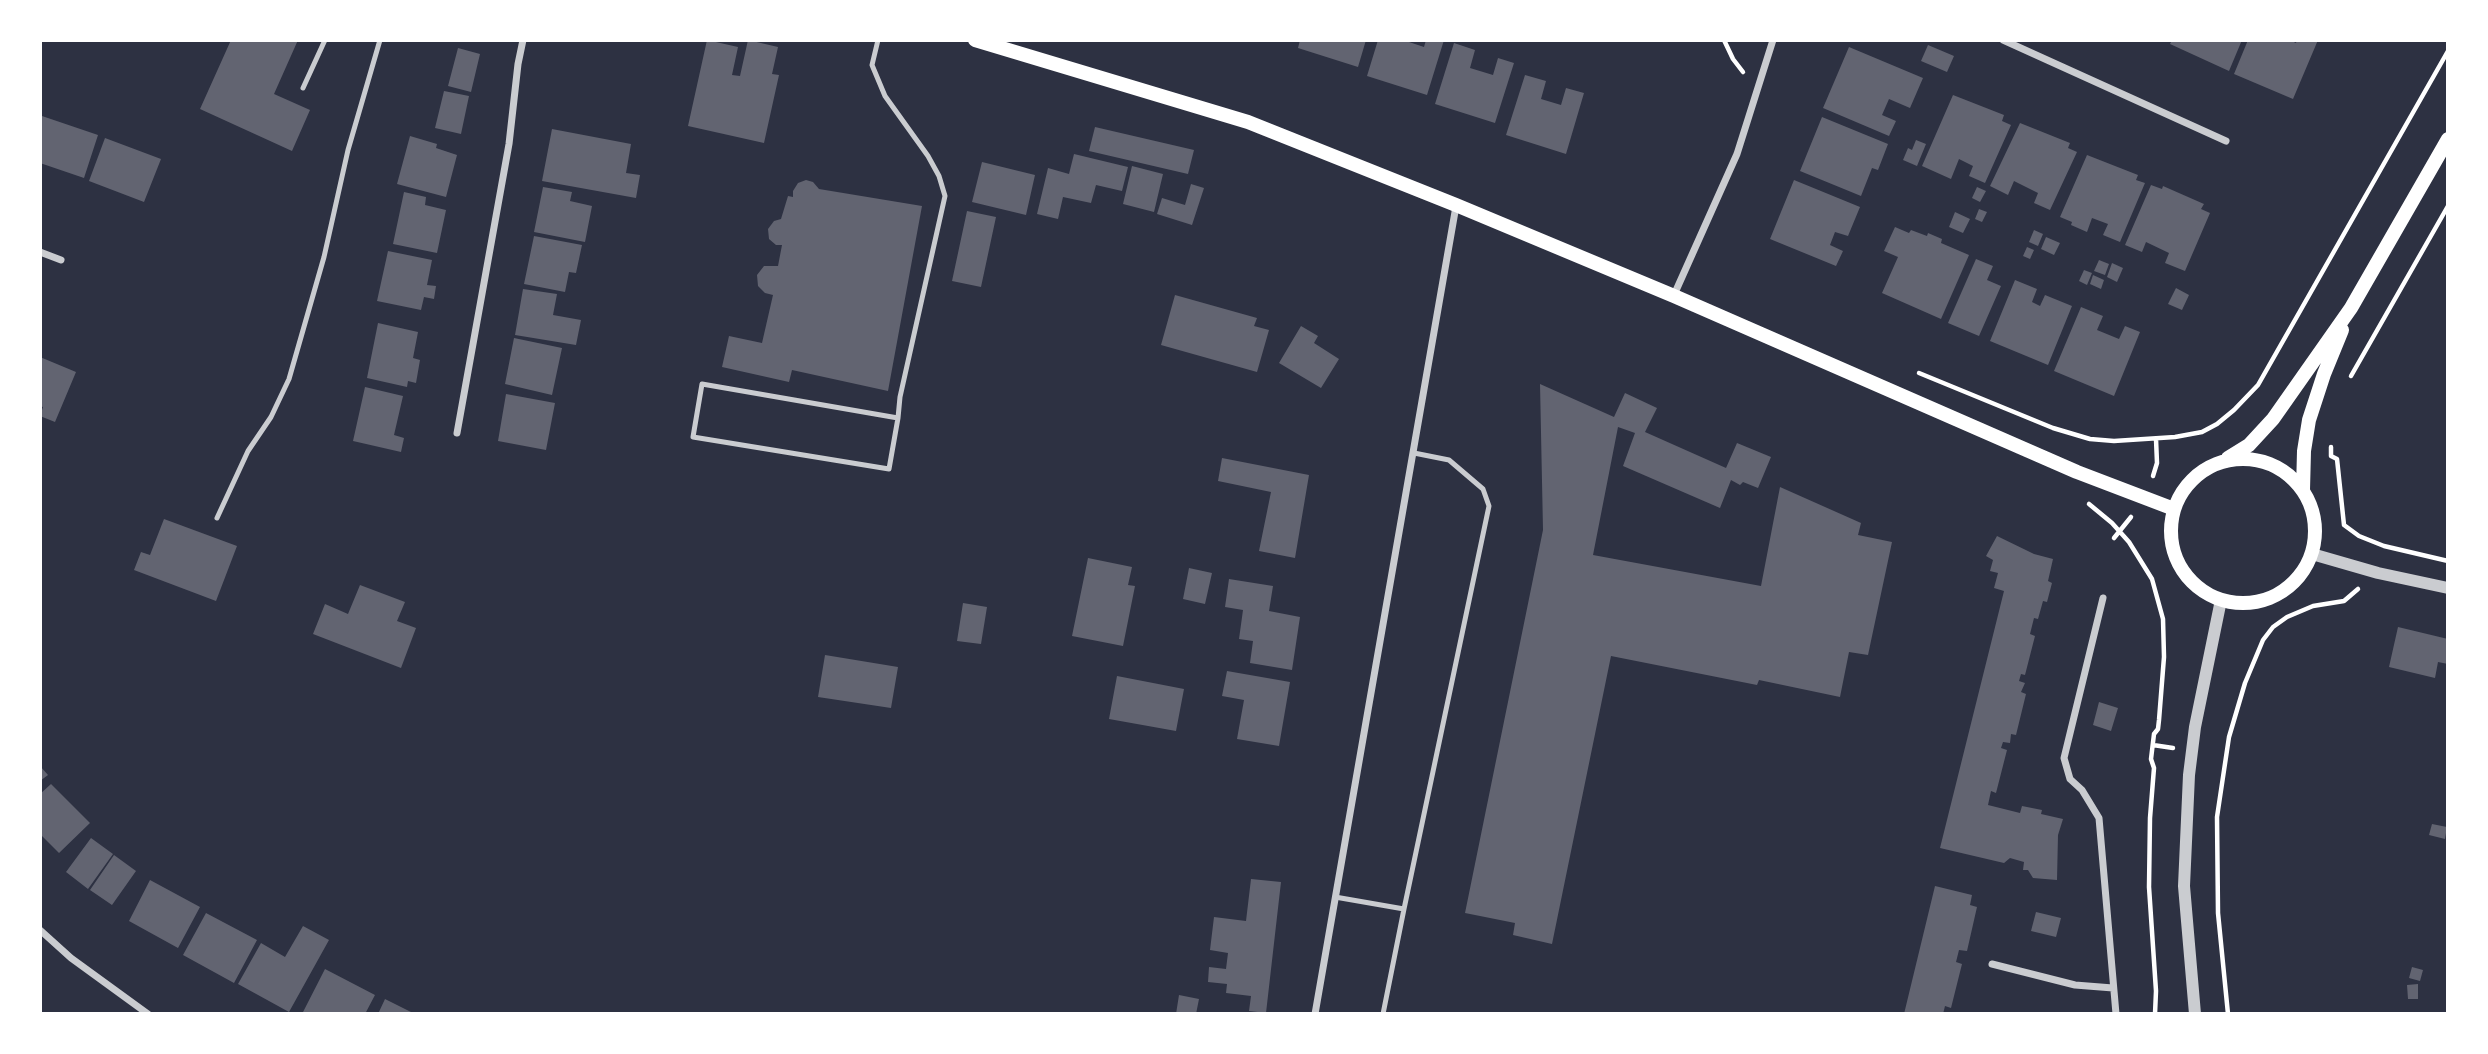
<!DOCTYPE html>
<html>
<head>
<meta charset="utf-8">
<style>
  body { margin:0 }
  #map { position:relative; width:2488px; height:1054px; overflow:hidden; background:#2d3142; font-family:Cabin,sans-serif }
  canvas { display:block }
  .frame { position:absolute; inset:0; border:42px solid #fff; pointer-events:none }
</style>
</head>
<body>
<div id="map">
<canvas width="2488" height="1054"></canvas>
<div class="frame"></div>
</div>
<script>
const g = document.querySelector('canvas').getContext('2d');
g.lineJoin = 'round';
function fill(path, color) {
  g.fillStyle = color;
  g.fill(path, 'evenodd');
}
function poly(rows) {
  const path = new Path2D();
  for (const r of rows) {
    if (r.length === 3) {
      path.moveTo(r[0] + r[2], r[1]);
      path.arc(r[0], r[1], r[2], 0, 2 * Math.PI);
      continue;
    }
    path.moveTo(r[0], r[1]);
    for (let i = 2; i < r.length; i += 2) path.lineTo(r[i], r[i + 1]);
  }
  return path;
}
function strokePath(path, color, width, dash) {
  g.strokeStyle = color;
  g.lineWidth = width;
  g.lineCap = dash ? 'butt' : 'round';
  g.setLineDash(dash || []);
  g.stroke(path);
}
fill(poly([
  [231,40,298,40,274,94,310,110,292,151,200,109],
  [707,40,738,47,732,75,740,76,748,40,778,47,772,74,779,75,764,143,688,126],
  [1300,40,1366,40,1358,67,1298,48],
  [1378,40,1403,40,1424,47,1426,40,1444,40,1427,95,1367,76],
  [2172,40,2242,40,2229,71,2170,44],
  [2248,40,2289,40,2296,43,2297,40,2318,40,2293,99,2234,74],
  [1454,43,1475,50,1470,68,1493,75,1498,58,1514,63,1495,123,1435,104],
  [1928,45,1954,56,1947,72,1921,61],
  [1849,47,1923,78,1910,108,1889,99,1882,115,1896,121,1889,136,1823,108],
  [458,48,480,54,471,92,448,86],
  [1525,75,1546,81,1541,99,1561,105,1566,88,1584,93,1566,154,1506,135],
  [444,91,469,96,461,134,435,128],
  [1953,95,2004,115,2002,121,2011,125,1985,183,1969,176,1973,166,1959,159,1951,179,1922,166],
  [42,116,98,135,84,178,40,163],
  [1822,117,1888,144,1878,170,1872,168,1861,196,1800,171],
  [2020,123,2070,143,2068,148,2077,152,2050,210,2034,203,2038,193,2014,181,2008,195,1990,186],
  [1095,127,1194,150,1188,174,1089,151],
  [552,129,631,144,626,173,640,175,636,198,542,181],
  [410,136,437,144,436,148,457,155,446,197,397,184],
  [105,138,161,159,144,202,89,181],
  [1916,140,1926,144,1917,166,1903,160,1908,148,1912,150],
  [1074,154,1128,167,1122,191,1096,185,1091,203,1063,197,1058,219,1037,214,1048,168,1069,174],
  [2087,155,2138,175,2136,180,2145,183,2120,242,2103,235,2108,224,2092,218,2087,232,2071,225,2072,222,2060,217],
  [982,162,1035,175,1026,215,972,202],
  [1132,166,1163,174,1154,212,1123,204],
  [806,180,813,182,819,189,922,206,888,391,792,370,789,382,722,367,729,336,762,343,773,295,765,293,758,286,757,275,764,266,778,266,782,245,776,245,769,239,768,229,774,221,781,219,788,196,793,197,793,191,798,183],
  [1794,180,1860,207,1848,236,1835,232,1830,245,1843,251,1836,266,1770,239],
  [1191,184,1204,188,1192,225,1157,214,1162,198,1185,205],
  [2151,185,2162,189,2163,186,2204,204,2201,209,2210,213,2185,271,2165,263,2169,253,2146,242,2142,252,2125,245],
  [543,187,572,192,570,201,592,206,585,242,534,232],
  [1977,187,1986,191,1980,202,1972,198],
  [404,192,426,197,425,205,446,210,437,253,393,244],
  [1979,209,1987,212,1982,222,1975,219],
  [967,211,996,217,981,287,952,281],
  [1955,212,1970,219,1963,233,1949,227],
  [1895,227,1909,233,1911,230,1927,236,1928,233,1942,239,1941,243,1969,255,1941,319,1882,293,1898,257,1884,251],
  [2034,230,2043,234,2038,246,2029,242],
  [534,236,582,245,576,273,569,272,565,292,524,284],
  [2046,237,2060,243,2054,255,2041,249],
  [2027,247,2034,250,2030,259,2023,256],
  [388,251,432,260,427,285,436,286,434,299,424,297,421,310,377,301],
  [1976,259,1993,266,1987,280,2001,286,1979,336,1948,323],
  [2099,260,2109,264,2105,275,2094,271],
  [2112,263,2123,268,2117,282,2107,277],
  [2084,270,2092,273,2087,285,2079,281],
  [2093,275,2104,280,2101,289,2090,284],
  [2015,280,2037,289,2032,302,2040,306,2045,295,2072,306,2048,365,1990,341],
  [2176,288,2189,295,2182,310,2168,304],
  [523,289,557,294,553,315,581,320,576,345,515,335],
  [1175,295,1257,318,1254,326,1269,330,1257,372,1161,345],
  [2081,307,2103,316,2097,330,2119,339,2125,326,2140,332,2114,396,2054,371],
  [378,323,418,332,413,358,420,360,416,383,408,381,407,387,367,378],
  [1301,326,1318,336,1314,343,1339,359,1321,388,1279,363],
  [514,338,562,348,552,395,505,384],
  [40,357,76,372,55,422,40,416,43,407,40,406],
  [1540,384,1614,417,1625,393,1657,408,1645,432,1726,468,1737,443,1771,457,1758,488,1743,482,1740,485,1731,480,1720,508,1623,466,1635,433,1618,427,1593,555,1761,586,1780,487,1861,523,1858,535,1892,542,1868,655,1849,652,1840,697,1759,680,1757,685,1611,656,1552,944,1513,935,1515,923,1465,913,1543,530],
  [365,387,403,396,394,435,404,438,401,452,353,441],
  [506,394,555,403,546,450,498,441],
  [1222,458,1309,475,1295,558,1259,551,1271,492,1218,481],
  [164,519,237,546,216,601,134,570,141,552,150,555],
  [1997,536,2034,554,2053,559,2048,581,2052,583,2047,602,2043,601,2038,619,2034,618,2030,634,2035,636,2025,675,2021,674,2019,681,2025,683,2021,692,2026,694,2016,735,2011,734,2010,743,2003,742,2001,748,2007,750,1996,793,1991,791,1988,805,2020,813,2022,806,2042,810,2041,814,2063,819,2058,835,2057,880,2033,878,2028,870,2023,870,2024,862,2010,858,2004,863,1940,848,2004,591,1994,588,1998,573,1990,571,1993,560,1986,556],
  [1088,558,1132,567,1128,585,1135,586,1123,646,1072,636],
  [1189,568,1212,573,1205,604,1183,599],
  [1229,579,1273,586,1269,611,1300,617,1292,670,1250,663,1253,641,1239,639,1243,610,1225,607],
  [360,585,405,602,397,621,416,628,401,668,313,634,325,604,348,614],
  [963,603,987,607,981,644,957,641],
  [2398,627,2448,639,2448,664,2438,662,2435,678,2389,667],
  [825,655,898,667,891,708,818,697],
  [1227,671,1290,682,1279,746,1237,739,1244,700,1222,696],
  [1117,676,1184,689,1176,731,1109,719],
  [2099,702,2118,708,2111,731,2093,725],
  [40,766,48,775,40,781],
  [51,784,90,823,59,853,40,834,40,794],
  [2432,824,2447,827,2445,839,2429,835],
  [91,838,113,854,88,889,66,872],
  [114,855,136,871,112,905,90,890],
  [1251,879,1281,882,1266,1013,1249,1011,1251,996,1226,993,1227,984,1208,982,1209,967,1226,969,1228,953,1210,950,1214,917,1246,921],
  [150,880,200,907,178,948,129,921],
  [1935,886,1972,895,1970,905,1977,907,1967,951,1959,950,1956,962,1962,964,1951,1008,1945,1006,1943,1014,1904,1014],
  [2036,912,2061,918,2056,937,2031,931],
  [206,913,257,940,234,983,183,955],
  [303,926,329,940,289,1012,238,984,261,943,285,957],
  [2412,967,2423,970,2420,981,2409,978],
  [325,969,375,995,365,1014,302,1014],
  [2418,984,2418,999,2408,999,2407,985],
  [1179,995,1199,999,1196,1014,1176,1014],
  [385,999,415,1014,378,1014]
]), '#626471');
strokePath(poly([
  [1724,40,1733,59,1743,72],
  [1919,373,2053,428,2090,439,2114,441,2175,437,2202,432,2217,424,2234,410,2258,385,2448,51],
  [2351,376,2448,206],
  [2331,447,2331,456,2337,459,2344,525,2359,536,2384,546,2448,561],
  [2153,476,2157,463,2156,439],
  [2089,504,2112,523,2129,542,2152,579,2163,619,2164,657,2159,720,2158,729,2154,734,2151,759,2154,768,2150,818,2149,887,2156,991,2155,1014],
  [2114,538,2131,517],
  [2153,745,2173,748],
  [2228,1014,2218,913,2217,817,2229,737,2245,683,2263,640,2273,627,2287,617,2313,606,2344,601,2358,589]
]), '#fff', 4.5);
strokePath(poly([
  [878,40,872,65,885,96,928,156,939,176,945,196,900,397,898,418,889,469,693,437,702,384,898,418],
  [303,88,325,40],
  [217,518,248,451,271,417,289,379,324,257,348,150,380,40],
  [1335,897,1404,909,1489,506,1483,489,1449,460,1414,453],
  [1383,1014,1404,909]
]), '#caccd0', 5);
strokePath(poly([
  [2003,40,2226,141],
  [40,252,61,260],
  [1674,295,1737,154,1773,40],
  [457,433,509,144,518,64,523,40],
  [2103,598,2064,758,2070,779,2082,790,2099,818,2116,1014],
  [40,930,71,958,148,1014],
  [1992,964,2075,985,2113,988],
  [1315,1014,1456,206]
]), '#caccd0', 7);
strokePath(poly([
  [2312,554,2378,573,2448,588],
  [2195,1014,2184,886,2189,775,2195,727,2221,600]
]), '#caccd0', 12);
strokePath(poly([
  [975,40,1248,122,1456,205,1674,296,2077,472,2174,509],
  [2228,458,2249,445,2273,419,2351,308,2448,139],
  [2243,531,72],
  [2303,490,2304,451,2309,420,2324,374,2342,330]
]), '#fff', 14);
</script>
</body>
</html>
